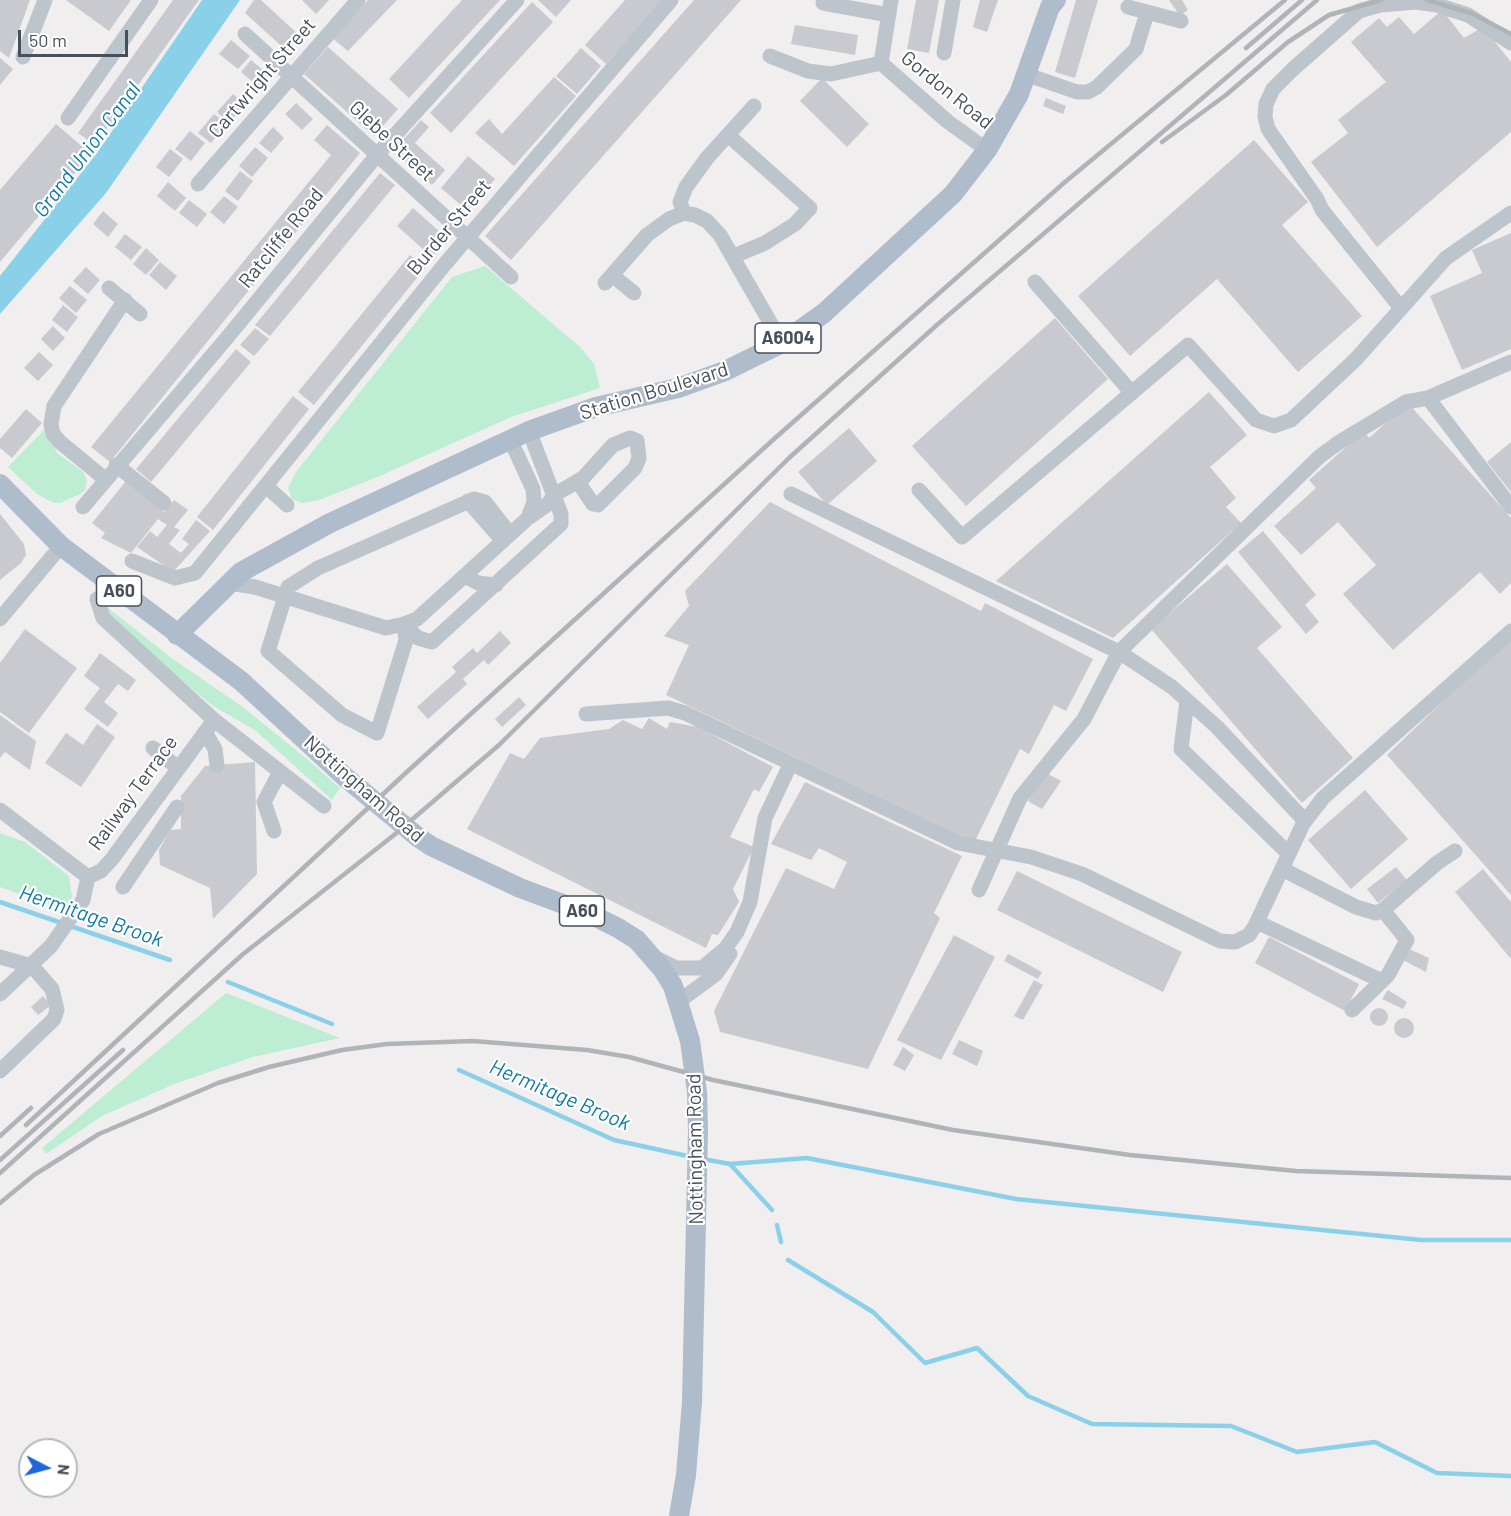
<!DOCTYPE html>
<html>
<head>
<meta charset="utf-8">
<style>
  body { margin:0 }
  #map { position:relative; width:1511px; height:1516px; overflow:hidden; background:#f0eeee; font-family:Barlow,sans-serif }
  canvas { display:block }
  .north { position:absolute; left:18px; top:1438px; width:60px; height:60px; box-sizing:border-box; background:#fff; border:2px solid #b5b9bd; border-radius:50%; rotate:96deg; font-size:16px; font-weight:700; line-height:24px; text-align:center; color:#47505a }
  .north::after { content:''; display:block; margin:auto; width:21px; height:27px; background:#1f66d9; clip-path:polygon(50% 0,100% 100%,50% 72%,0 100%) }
  .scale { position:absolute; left:18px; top:30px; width:110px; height:27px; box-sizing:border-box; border:3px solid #47505a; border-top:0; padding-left:8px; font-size:18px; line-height:21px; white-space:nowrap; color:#47505a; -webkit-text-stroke:4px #fff; paint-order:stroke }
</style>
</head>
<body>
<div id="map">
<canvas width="1511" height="1516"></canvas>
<div class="north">N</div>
<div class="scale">50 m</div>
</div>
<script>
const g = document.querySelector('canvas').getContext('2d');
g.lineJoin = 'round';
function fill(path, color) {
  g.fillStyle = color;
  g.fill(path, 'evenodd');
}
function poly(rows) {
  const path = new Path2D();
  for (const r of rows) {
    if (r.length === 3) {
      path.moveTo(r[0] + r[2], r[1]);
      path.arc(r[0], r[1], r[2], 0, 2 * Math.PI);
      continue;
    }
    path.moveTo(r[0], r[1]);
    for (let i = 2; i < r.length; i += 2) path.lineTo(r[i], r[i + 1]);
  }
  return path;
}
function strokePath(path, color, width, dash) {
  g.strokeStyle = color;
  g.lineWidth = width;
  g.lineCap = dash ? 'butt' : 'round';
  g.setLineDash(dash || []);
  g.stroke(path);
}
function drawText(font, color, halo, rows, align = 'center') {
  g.font = font + ' Barlow,sans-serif';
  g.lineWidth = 4.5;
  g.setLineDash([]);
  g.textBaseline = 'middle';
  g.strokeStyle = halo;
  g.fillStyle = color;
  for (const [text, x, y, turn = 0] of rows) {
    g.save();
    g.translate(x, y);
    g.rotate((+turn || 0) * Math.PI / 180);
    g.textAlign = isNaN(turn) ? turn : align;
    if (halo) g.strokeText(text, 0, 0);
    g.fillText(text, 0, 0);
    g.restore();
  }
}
fill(poly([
  [485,266,580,347,594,364,600,388,511,417,380,476,319,500,302,503,292,499,288,488,296,472,452,277],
  [46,428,57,453,83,472,87,480,85,490,80,494,60,503,54,503,37,494,8,467],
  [103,604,173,659,244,708,307,759,340,788,332,800,255,730,213,706,148,653,102,611],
  [0,833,25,842,69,876,72,897,66,911,0,887],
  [226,993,340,1038,253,1057,174,1084,102,1116,46,1154,42,1148]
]), '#bdedd2');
fill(poly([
  [202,0,240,0,106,193,0,314,0,276,97,153]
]), '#8bd0e9');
strokePath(poly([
  [0,902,170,960],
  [228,982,332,1024],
  [459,1070,614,1140,692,1157],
  [703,1159,730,1164,772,1210],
  [730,1164,807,1158,1016,1199,1421,1240,1511,1240],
  [777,1225,781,1242],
  [788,1260,873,1312,925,1363,977,1348,1028,1396,1092,1424,1231,1426,1297,1452,1375,1442,1437,1473,1511,1476]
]), '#8bd0e9', 4.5);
fill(poly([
  [0,0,30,0,9,58,0,51],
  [66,0,131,0,109,31],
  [173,0,199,0,95,145,78,133],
  [254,0,261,0,300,36,288,52,245,13],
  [302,0,329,0,316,14],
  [368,0,397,0,348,51,332,38],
  [462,0,500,0,409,98,389,79],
  [538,0,571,0,556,17],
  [625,0,663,0,606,64,585,45],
  [694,0,741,0,511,260,485,236],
  [916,0,939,0,929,53,907,49],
  [980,0,998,0,987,32,973,27],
  [1076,0,1098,0,1075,78,1055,72],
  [1169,0,1182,0,1188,10,1180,16],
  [532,2,553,22,451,133,430,113],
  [1442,10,1464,38,1483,27,1511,62,1511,132,1377,247,1311,162,1348,133,1338,120,1386,82,1351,42,1379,18,1387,27,1399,17,1414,34],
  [795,25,858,35,855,55,791,44],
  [231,40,250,56,238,69,219,54],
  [328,47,398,109,374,136,304,74],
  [581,48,601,66,577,94,556,76],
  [0,58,13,69,0,85],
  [251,60,270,76,260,88,241,72],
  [554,77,576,96,514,166,475,133,489,119,502,134],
  [822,78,869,124,847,147,800,101],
  [233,94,245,104,229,123,217,112],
  [1046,98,1066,106,1063,114,1043,106],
  [296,103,313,119,302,130,285,114],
  [214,114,227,124,211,143,198,133],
  [421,120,429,127,415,143,445,170,432,185,393,151],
  [56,124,91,154,0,262,0,190],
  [327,125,360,153,110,462,91,447,331,155,314,140],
  [273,127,284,138,271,153,259,143],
  [190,131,205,143,191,161,175,149],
  [1254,140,1308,202,1282,225,1362,316,1298,372,1217,279,1130,356,1078,296],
  [255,147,268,158,252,177,239,166],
  [170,149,183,159,169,177,156,167],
  [468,156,495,179,468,211,441,188],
  [240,171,253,181,238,201,225,191],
  [380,173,395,185,270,336,255,325],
  [168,182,186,198,175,211,157,196],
  [224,196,238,207,224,224,210,212],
  [189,200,207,214,197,227,179,213],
  [413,208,448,239,432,257,397,226],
  [103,211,118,224,108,237,93,224],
  [1511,233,1511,349,1462,370,1430,296,1482,273,1472,250],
  [125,234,142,247,131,260,115,247],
  [146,248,159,260,146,275,133,264],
  [410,255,425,268,314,405,298,392],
  [160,262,177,276,166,290,149,275],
  [86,267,100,280,88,294,73,281],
  [70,286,87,300,76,313,59,298],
  [63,305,78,317,67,332,52,320],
  [1055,318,1108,379,966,506,912,446],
  [53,326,65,338,53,351,41,339],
  [255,328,269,339,254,356,240,345],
  [236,349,251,362,151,482,136,469],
  [39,352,53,365,38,381,24,368],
  [1209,392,1247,435,1210,467,1236,498,1226,507,1241,523,1113,638,996,581],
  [293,396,309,409,213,530,197,517],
  [1408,403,1511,518,1511,583,1500,594,1480,572,1393,650,1343,594,1376,565,1338,522,1301,555,1274,526,1316,488,1309,480,1364,431,1369,438],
  [26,409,42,423,12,458,0,448,0,439],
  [849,428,877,461,827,505,798,472],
  [1511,442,1511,492,1487,462],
  [126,481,164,512,174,500,188,510,174,527,180,530,169,544,181,553,189,544,182,539,196,520,210,531,175,570,169,569,137,547,150,531,157,537,167,525,158,519,131,553,101,538,105,533,92,523],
  [770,502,981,611,985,603,1093,659,1066,711,1054,705,1029,754,1020,749,974,843,666,695,689,645,664,636,689,606,685,591],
  [0,514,24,544,26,555,21,563,0,580],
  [1263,531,1316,595,1305,605,1319,622,1306,634,1238,552],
  [1227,564,1282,627,1257,648,1353,758,1302,803,1151,629],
  [25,629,77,668,29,733,0,712,0,663],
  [500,631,511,643,488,665,484,660,463,679,467,684,428,719,417,707,456,672,452,667,473,648,477,653],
  [1511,636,1511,895,1387,755],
  [100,653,136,680,128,691,118,684,104,702,118,713,108,727,84,709,100,688,84,676],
  [519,697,526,705,502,727,495,719],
  [0,715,36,741,30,770,5,752,0,758],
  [649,718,667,729,670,722,698,727,773,767,759,792,754,789,730,837,754,847,733,889,739,902,718,935,712,934,706,948,467,829,510,753,524,759,540,738,609,729,623,720,642,729],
  [97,724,115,737,81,787,45,763,66,733,83,745],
  [255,762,257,874,213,919,210,888,160,865,159,850,170,830,181,829,181,796,205,766],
  [1046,773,1061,781,1042,809,1028,801],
  [805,782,962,856,934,913,940,918,868,1069,720,1032,714,1011,786,868,834,889,847,862,819,848,811,860,771,844],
  [1365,790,1408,839,1351,889,1308,840],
  [1396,867,1407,880,1378,903,1367,889],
  [1483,869,1511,902,1511,959,1455,892],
  [1017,871,1182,952,1163,992,997,910],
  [954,935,995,957,941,1060,897,1040],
  [1269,937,1359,984,1345,1011,1255,963],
  [1409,949,1429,958,1426,972,1403,960],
  [1008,954,1042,972,1038,979,1004,961],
  [1034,980,1043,985,1023,1020,1014,1016],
  [1388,990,1407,1002,1403,1009,1382,999],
  [43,996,51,1005,38,1015,31,1007],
  [1379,1017,9],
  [1404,1028,10],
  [959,1040,983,1051,977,1066,952,1054],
  [903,1047,914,1055,905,1071,893,1065]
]), '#c8cad0');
strokePath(poly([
  [823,3,889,15],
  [1128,7,1181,21],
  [245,34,511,277],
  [944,53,953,0],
  [770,56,808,71,831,74,881,63],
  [23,57,45,0],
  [881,63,947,121,987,150],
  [881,63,891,0],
  [1028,75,1077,92,1088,92,1097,87,1136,49,1147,13],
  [68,118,151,0],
  [728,135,810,208,795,224,765,243,734,256],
  [198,184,358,0],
  [684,213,680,202,686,187,707,158,754,106],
  [612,275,634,293],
  [1035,282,1132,393],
  [605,283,647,235,669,219,684,213,695,215,707,221,720,235,782,343],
  [109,288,140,314],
  [1401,308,1322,210,1317,199,1268,129,1265,117,1266,104,1273,89,1293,69,1359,11,1380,5,1416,2,1437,5,1468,15,1511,43],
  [1428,398,1511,507],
  [510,439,533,489,534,502,528,518],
  [116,465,164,503],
  [105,479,60,442,53,434,51,424,54,406,125,300],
  [267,487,287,505],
  [919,490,962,537,1188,345,1256,420,1274,426,1291,420,1356,359,1446,258,1511,213],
  [791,494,1119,652,1172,687,1217,727,1305,821],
  [468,501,503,541],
  [83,507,226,339,377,155,517,0],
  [132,561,175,578,195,573,445,264,671,0],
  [465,576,478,583,496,585],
  [229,583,255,587,386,628,404,624,417,619,528,518,548,504,554,495,583,478,613,445,630,438,637,441,639,458,635,468,598,505,593,504,578,482],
  [97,599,103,618,214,720,324,806],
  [0,619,61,546],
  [404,624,406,640,377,733,342,715,268,651,288,587,318,568,474,499,485,502,510,534],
  [404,624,418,638,432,642,561,524,561,514,529,431],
  [1187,701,1181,749,1289,854],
  [586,714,668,708,685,713,958,843,1031,857,1082,874,1220,941,1235,942,1249,935,1255,926,1303,824,1323,798,1511,631],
  [205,732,215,749,217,765],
  [153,748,177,767],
  [0,810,88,877],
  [274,831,264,802,280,772],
  [1282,869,1356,907,1376,913,1383,910,1437,863,1455,851],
  [123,887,177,807],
  [979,890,1020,798,1084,719,1119,652,1319,457,1338,443,1406,402,1428,398,1511,362],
  [1257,922,1382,981],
  [0,957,32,966,52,989,57,1010,54,1019,0,1071],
  [656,958,676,968,702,968,725,949,737,932,750,902,765,818,790,765],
  [0,994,51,946,83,900,88,877,101,871,112,859,214,720],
  [678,1002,716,974,730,954],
  [1352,1010,1388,975,1407,940,1383,910]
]), '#bdc4cc', 15);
strokePath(poly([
  [0,484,61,546,241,681,345,777,419,838,431,846,520,888,590,914,618,928,637,940,663,970,673,986,690,1041,697,1092,698,1130,692,1402,686,1475,679,1516],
  [177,635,241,572,330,523,529,431,596,407,678,388,725,371,782,343,824,313,953,194,987,150,1019,94,1050,7,1056,0]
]), '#aebccc', 20);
strokePath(poly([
  [1427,0,1471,13,1511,34],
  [1246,48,1302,0],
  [1162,142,1226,95,1288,42,1329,15,1381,0],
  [26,1125,409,770,774,439,1065,182,1285,0],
  [0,1136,31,1108],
  [0,1160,123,1050],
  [0,1173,242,955,394,835,499,745,789,458,938,324,1317,0],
  [0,1203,34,1175,99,1134,218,1083,269,1067,342,1050,387,1044,473,1041,587,1050,629,1057,713,1080,953,1130,1130,1155,1296,1171,1511,1178]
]), '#b0b3b8', 4.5);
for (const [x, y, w] of [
  [788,338,66],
  [119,591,45],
  [582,911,45]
]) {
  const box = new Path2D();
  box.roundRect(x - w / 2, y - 15, w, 30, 4.5);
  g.fillStyle = '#fff';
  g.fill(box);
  strokePath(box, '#47505a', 1.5);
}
drawText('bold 18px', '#47505a', null, [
  ["A6004",788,338],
  ["A60",119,591],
  ["A60",582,911]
]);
drawText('20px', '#47505a', '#fff', [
  ["Cartwright Street",262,78,-49],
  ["Gordon Road",947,90,39],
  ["Glebe Street",392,141,43],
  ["Burder Street",449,227,-50],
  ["Ratcliffe Road",281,238,-51],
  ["Station Boulevard",654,391,-17],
  ["Nottingham Road",364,789,41],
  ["Railway Terrace",133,793,-54],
  ["Nottingham Road",695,1149,-91]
]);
drawText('italic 21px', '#117ca3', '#fff', [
  ["Grand Union Canal",87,150,-53],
  ["Hermitage Brook",91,916,19],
  ["Hermitage Brook",560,1095,23]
]);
</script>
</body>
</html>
